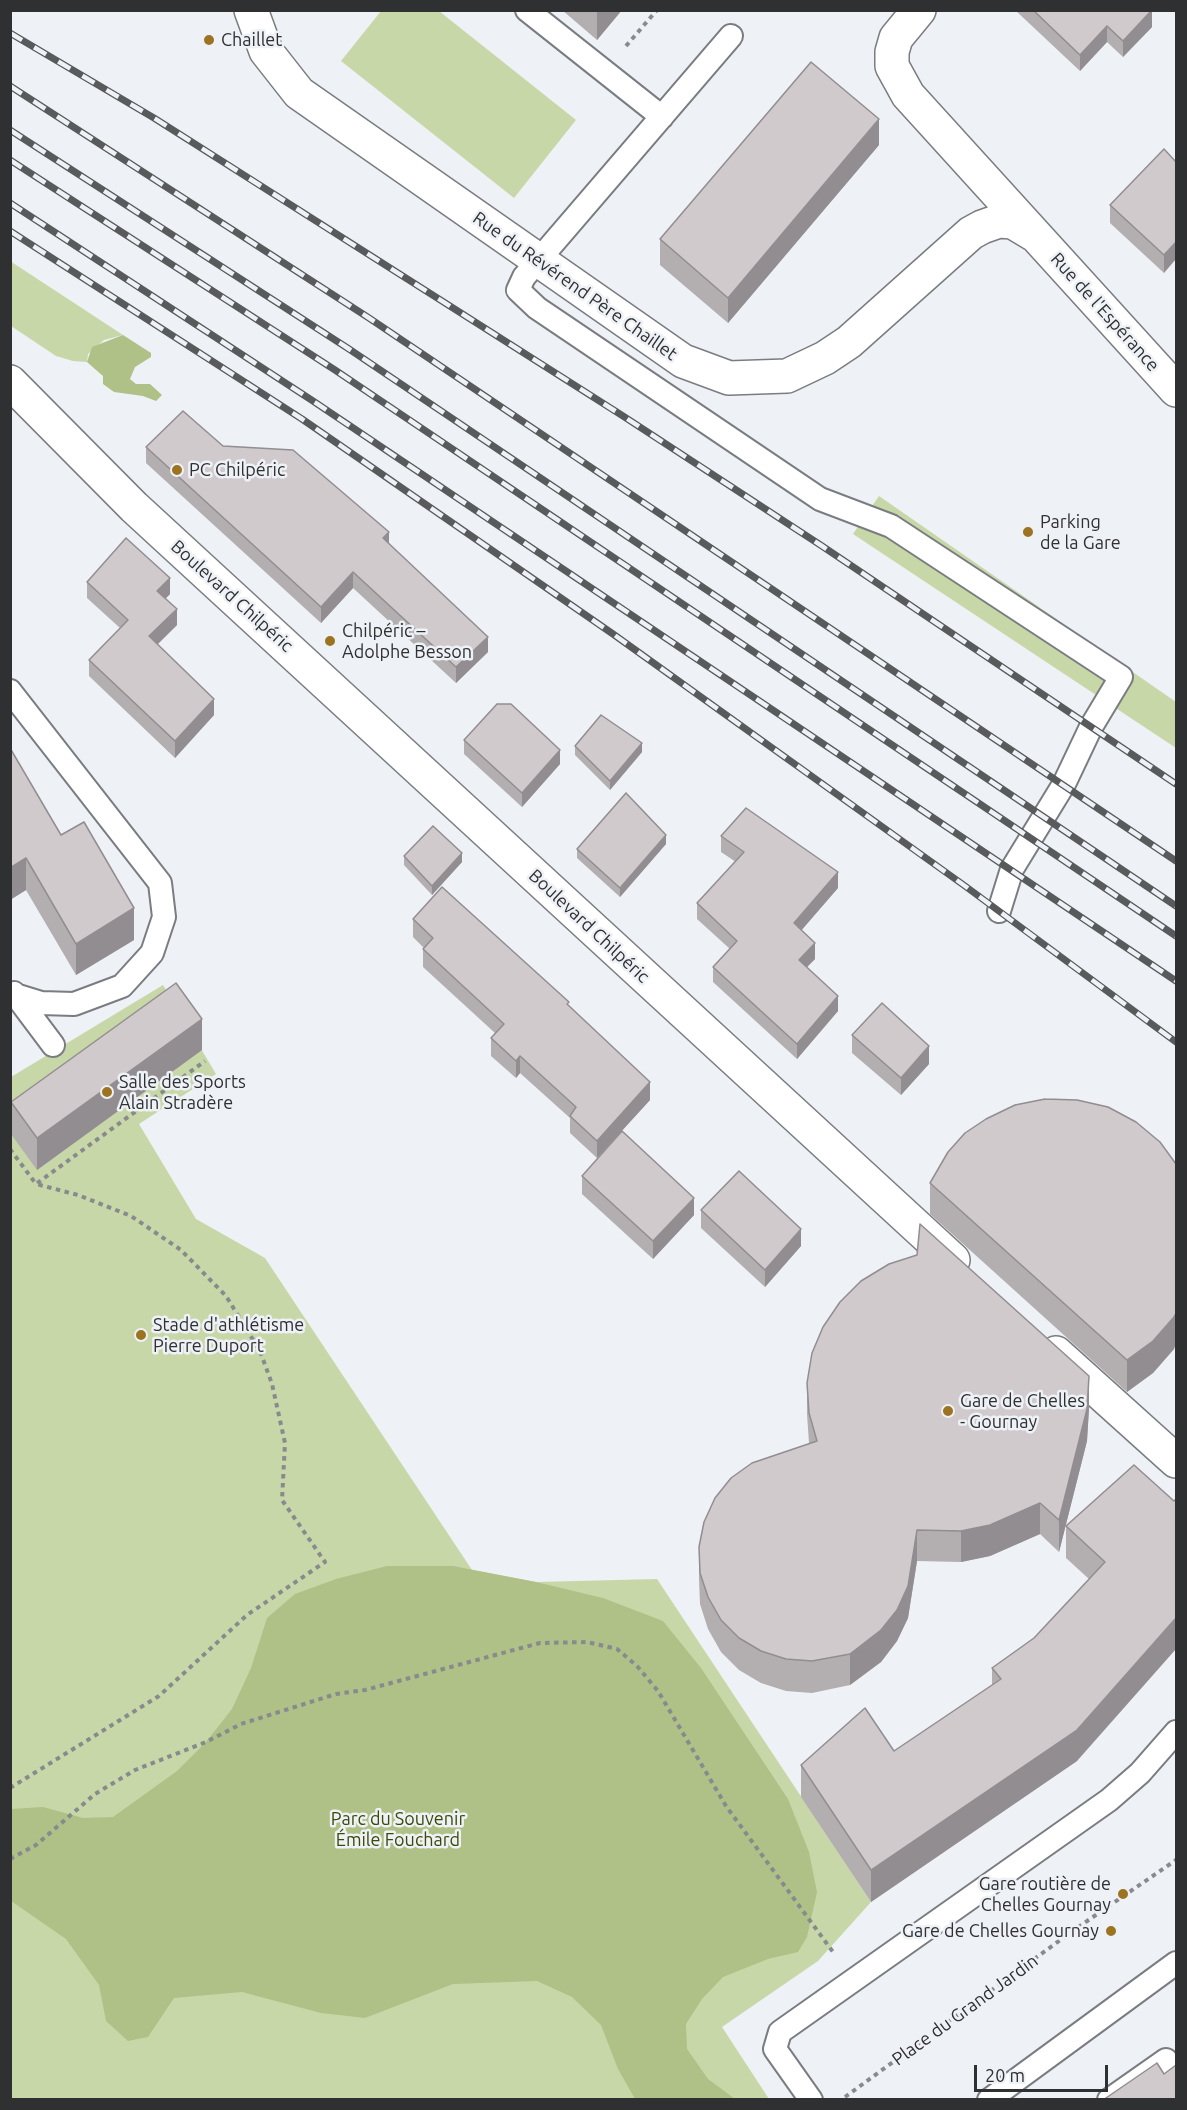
<!DOCTYPE html>
<html>
<head>
<meta charset="utf-8">
<style>
  body { margin:0 }
  #map { position:relative; width:1187px; height:2110px; overflow:hidden; background:#eef1f6; font-family:Ubuntu,sans-serif }
  canvas { display:block }
  .frame { position:absolute; inset:0; border:12px solid #2f3032; pointer-events:none }
  .scale { position:absolute; left:974px; top:2065px; width:134px; height:27px; box-sizing:border-box; border:3px solid #2f3032; border-top:0; padding-left:8px; font-size:18px; line-height:21px; white-space:nowrap; color:#2f3032; -webkit-text-stroke:4px #eef1f6; paint-order:stroke }
</style>
</head>
<body>
<div id="map">
<canvas width="1187" height="2110"></canvas>
<div class="frame"></div>
<div class="scale">20 m</div>
</div>
<script>
const g = document.querySelector('canvas').getContext('2d');
g.lineJoin = 'round';
function fill(path, color) {
  g.fillStyle = color;
  g.fill(path, 'evenodd');
}
function poly(rows) {
  const path = new Path2D();
  for (const r of rows) {
    path.moveTo(r[0], r[1]);
    for (let i = 2; i < r.length; i += 2) path.lineTo(r[i], r[i + 1]);
  }
  return path;
}
function strokePath(path, color, width, dash) {
  g.strokeStyle = color;
  g.lineWidth = width;
  g.lineCap = dash ? 'butt' : 'round';
  g.setLineDash(dash || []);
  g.stroke(path);
}
function drawText(font, color, halo, rows, align = 'center') {
  g.font = font + ' Ubuntu,sans-serif';
  g.lineWidth = 5;
  g.setLineDash([]);
  g.textBaseline = 'middle';
  g.strokeStyle = halo;
  g.fillStyle = color;
  for (const [text, x, y, turn = 0] of rows) {
    g.save();
    g.translate(x, y);
    g.rotate((+turn || 0) * Math.PI / 180);
    g.textAlign = isNaN(turn) ? turn : align;
    if (halo) g.strokeText(text, 0, 0);
    g.fillText(text, 0, 0);
    g.restore();
  }
}
fill(poly([
  [381,11,439,11,576,120,514,198,341,61],
  [10,261,123,335,104,340,88,354,87,362,73,361,56,356,11,326],
  [879,496,1176,702,1176,748,853,534],
  [163,985,216,1074,139,1124,196,1219,265,1258,472,1570,536,1582,657,1579,871,1902,818,1961,722,2027,769,2099,11,2100,11,1077]
]), '#c8d7a8');
fill(poly([
  [123,335,151,353,151,357,135,367,130,379,136,384,150,384,162,395,156,401,143,396,114,392,103,384,103,376,87,362,92,347],
  [387,1566,453,1566,536,1582,603,1598,663,1621,701,1668,788,1799,809,1852,817,1892,807,1937,798,1952,768,1959,723,1977,702,1999,686,2024,687,2049,708,2079,735,2099,635,2099,618,2069,601,2025,572,1997,537,1981,453,1984,365,2018,321,2013,242,1992,174,1998,148,2037,128,2041,106,2021,99,1985,66,1939,11,1901,11,1809,43,1807,83,1818,113,1817,177,1771,206,1742,232,1709,251,1668,267,1618,295,1594,336,1579]
]), '#afc186');
const service = poly([
  [527,10,662,117],
  [731,36,524,277,518,290,537,308,820,499,891,526,1121,677,1091,727,1064,784,1012,869,999,911],
  [10,691,160,883,164,917,152,953,122,986,74,1004,41,1003,15,995],
  [14,993,53,1045],
  [811,2100,775,2049,780,2032,1109,1800,1140,1773,1176,1732],
  [989,2100,1176,1963],
  [1109,2100,1166,2060,1176,2076]
]);
const minor = poly([
  [251,10,266,51,299,93,683,361,729,378,787,376,825,358,849,342,971,233,982,227,999,221,1013,222,1033,234],
  [919,10,896,38,892,52,892,66,908,95,1176,390],
  [10,382,134,507,953,1260],
  [1056,1353,1176,1461]
]);
strokePath(service, '#797c80', 26);
strokePath(minor, '#797c80', 36);
strokePath(poly([
  [626,46,657,10],
  [10,1149,36,1184,205,1061],
  [10,1788,159,1696,247,1615,325,1562,282,1500,285,1443,272,1384,260,1351,226,1296,181,1250,131,1216,78,1195,36,1184],
  [10,1859,36,1845,95,1794,135,1770,206,1742,241,1724,336,1694,365,1690,540,1643,587,1642,617,1649,637,1666,658,1691,726,1806,833,1952],
  [845,2097,1074,1930,1176,1860]
]), '#888a8d', 4, [4.5, 4.5]);
strokePath(service, '#fff', 22);
strokePath(minor, '#fff', 33);
const rail = poly([
  [10,33,154,118,623,416,822,546,1176,784],
  [10,86,369,318,1176,861],
  [10,130,349,349,1176,906],
  [10,160,335,370,1176,936],
  [10,203,313,401,1176,981],
  [10,231,302,419,613,634,965,886,1176,1042]
]);
strokePath(rail, '#585a5c', 7);
strokePath(rail, '#eef1f6', 4.5, [14]);
fill(poly([
  [562,10,622,10,597,40],
  [1015,10,1152,10,1152,27,1123,57,1107,42,1080,71],
  [879,145,728,323,660,265,660,239],
  [1176,162,1164,273,1110,223,1110,205],
  [223,446,389,543,488,652,456,683,353,588,321,623,146,463,146,447],
  [87,582,170,594,166,598,177,625,157,644,214,715,175,758,89,676,89,660,120,628,87,598],
  [464,740,560,764,522,807,464,754],
  [575,746,642,752,610,790,575,755],
  [10,748,61,835,134,940,76,975,26,890,10,900],
  [721,836,838,888,801,930,815,959,807,967,838,1011,797,1059,713,982,713,967,730,949,697,919,697,903,736,862,721,852],
  [666,844,620,897,577,858,577,849],
  [404,856,462,862,432,895,404,865],
  [413,919,569,1006,650,1100,597,1158,570,1133,570,1118,520,1073,516,1078,491,1056,491,1038,495,1033,423,967,423,949,424,948,413,937],
  [852,1035,929,1064,901,1095,852,1053],
  [202,1050,37,1170,11,1134,11,1102],
  [582,1176,694,1215,653,1259,582,1194],
  [930,1183,1174,1349,1153,1373,1127,1392,930,1214],
  [701,1210,801,1246,765,1287,701,1228],
  [807,1383,1089,1408,1087,1441,1059,1552,1040,1534,990,1556,961,1562,917,1561,908,1618,897,1641,881,1662,850,1685,812,1693,786,1691,761,1683,739,1670,721,1652,708,1629,700,1604,699,1579,699,1547,809,1443,807,1414],
  [1134,1465,1077,1761,871,1902,801,1797,801,1765,894,1751,992,1685,992,1668,1034,1638,1089,1579,1066,1558,1066,1526]
]), '#b3aeb0');
fill(poly([
  [597,10,622,10,597,40],
  [1152,10,1152,27,1123,57,1123,41],
  [1107,26,1107,42,1080,71,1080,55],
  [879,119,879,145,728,323,728,298],
  [1176,242,1176,259,1164,273,1164,255],
  [389,532,389,548,383,538],
  [353,572,353,588,321,623,321,607],
  [170,578,170,594,157,607,157,591],
  [177,609,177,625,149,653,149,636],
  [488,637,488,652,456,683,456,667],
  [214,699,214,715,175,758,175,741],
  [642,743,642,752,610,790,610,781],
  [560,750,560,764,522,807,522,793],
  [666,835,666,844,620,897,620,888],
  [462,853,462,862,432,895,432,886],
  [26,858,26,890,10,900,10,868],
  [838,872,838,888,794,939,794,923],
  [134,908,134,940,76,975,76,944],
  [815,943,815,959,799,975,799,960],
  [838,996,838,1011,797,1059,797,1044],
  [202,1019,202,1050,37,1170,37,1138],
  [929,1046,929,1064,901,1095,901,1078],
  [520,1056,520,1073,516,1078,516,1061],
  [650,1082,650,1100,597,1158,597,1141],
  [694,1198,694,1215,653,1259,653,1241],
  [801,1229,801,1246,765,1287,765,1270],
  [1176,1313,1176,1344,1174,1349,1153,1373,1127,1392,1127,1360],
  [1089,1376,1089,1408,1087,1441,1059,1552,1059,1520],
  [1040,1503,1040,1534,990,1556,961,1562,961,1531],
  [917,1530,917,1561,908,1618,897,1641,881,1662,850,1685,850,1654],
  [1176,1618,1176,1649,1077,1761,871,1902,871,1870]
]), '#928d90');
const building = poly([
  [1033,10,1152,10,1123,41,1107,26,1080,55,1033,10],
  [811,62,879,119,728,298,660,239,811,62],
  [1164,149,1176,162,1176,242,1164,255,1110,205,1164,149],
  [183,411,223,446,293,450,389,532,383,538,488,637,456,667,353,572,321,607,146,447,183,411],
  [126,538,170,578,157,591,177,609,149,636,214,699,175,741,89,660,128,620,87,582,126,538],
  [497,704,511,704,560,750,522,793,464,740,497,704],
  [601,715,642,743,610,781,575,746,601,715],
  [10,748,61,835,84,822,134,908,76,944,26,858,10,868,10,748],
  [626,793,666,835,620,888,577,849,626,793],
  [746,808,838,872,794,923,815,943,799,960,838,996,797,1044,713,967,737,941,697,903,744,852,721,836,746,808],
  [433,826,462,853,432,886,404,856,433,826],
  [442,887,569,1002,567,1004,650,1082,597,1141,570,1116,576,1107,520,1056,516,1061,491,1038,504,1024,423,949,433,938,413,919,442,887],
  [176,983,202,1019,37,1138,11,1102,176,983],
  [882,1003,929,1046,901,1078,852,1035,882,1003],
  [1045,1099,1077,1100,1108,1107,1136,1122,1160,1142,1176,1164,1176,1313,1174,1317,1153,1341,1127,1360,930,1183,948,1152,965,1133,986,1119,1015,1105,1045,1099],
  [622,1131,694,1198,653,1241,582,1176,622,1131],
  [739,1171,801,1229,765,1270,701,1210,739,1171],
  [920,1224,1089,1376,1087,1409,1059,1520,1040,1503,990,1525,961,1531,917,1530,908,1586,897,1610,881,1630,850,1654,812,1661,786,1659,761,1651,739,1638,721,1620,708,1597,700,1573,699,1547,704,1522,715,1498,731,1478,752,1463,817,1441,809,1413,807,1383,812,1353,823,1327,840,1302,861,1281,889,1264,917,1255,920,1224],
  [1134,1465,1174,1501,1176,1499,1176,1618,1077,1730,871,1870,801,1765,865,1708,894,1751,1001,1679,992,1668,1034,1638,1105,1562,1066,1526,1134,1465],
  [1157,2063,1164,2074,1176,2065,1176,2100,1103,2100,1157,2063]
]);
fill(building, '#d0cacd');
strokePath(building, '#928d90', 1.5);
for (const [x, y, r, color] of [
  [209,40,6,"#9c7321"],
  [177,470,6,"#9c7321"],
  [1028,532,6,"#9c7321"],
  [330,641,6,"#9c7321"],
  [107,1092,6,"#9c7321"],
  [141,1335,6,"#9c7321"],
  [948,1411,6,"#9c7321"],
  [1123,1894,6,"#9c7321"],
  [1111,1931,6,"#9c7321"]
]) {
  const dot = new Path2D();
  dot.arc(x, y, r, 0, 2 * Math.PI);
  g.fillStyle = color;
  g.fill(dot);
  strokePath(dot, '#eef1f6', 2);
}
drawText('18px', '#2f3032', '#eef1f6', [
  ["Chaillet",221,40],
  ["PC Chilpéric",189,470],
  ["Parking",1040,522],
  ["de la Gare",1040,543],
  ["Chilpéric –",342,631],
  ["Adolphe Besson",342,652],
  ["Salle des Sports",119,1082],
  ["Alain Stradère",119,1103],
  ["Stade d'athlétisme",153,1325],
  ["Pierre Duport",153,1346],
  ["Gare de Chelles",960,1401],
  ["- Gournay",960,1422],
  ["Gare routière de",1111,1884,"right"],
  ["Chelles Gournay",1111,1905,"right"],
  ["Gare de Chelles Gournay",1099,1931,"right"]
], 'left');
drawText('18px', '#2f3032', '#eef1f6', [
  ["Rue du Révérend Père Chaillet",575,286,35],
  ["Rue de l'Espérance",1105,312,48],
  ["Boulevard Chilpéric",232,596,42],
  ["Boulevard Chilpéric",589,926,43],
  ["Place du Grand Jardin",965,2010,-36]
]);
drawText('18px', '#3c4a06', '#eef1f6', [
  ["Parc du Souvenir",398,1819],
  ["Émile Fouchard",398,1840]
]);
</script>
</body>
</html>
